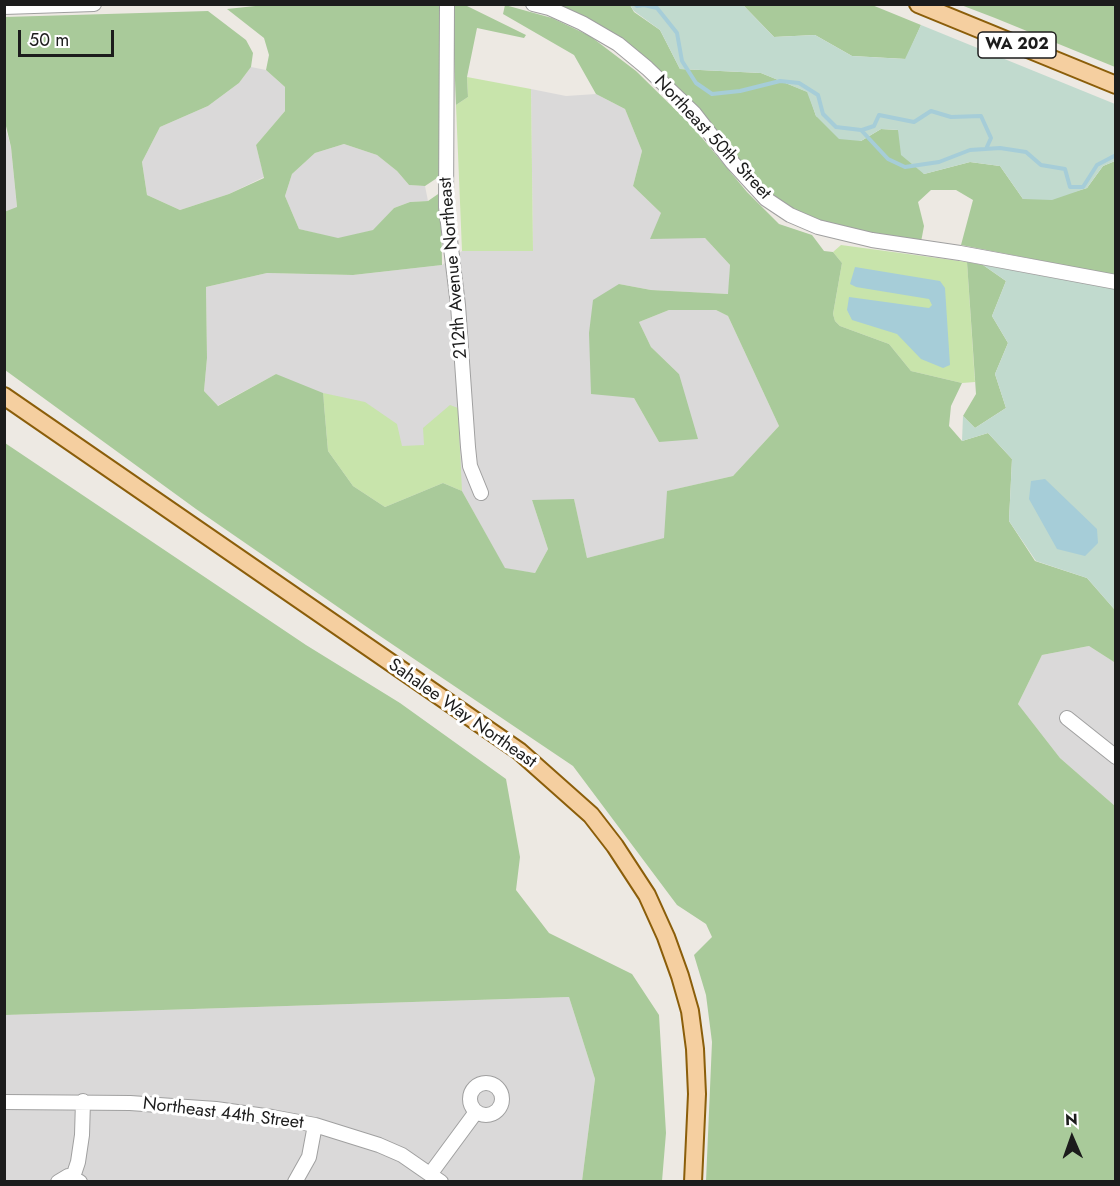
<!DOCTYPE html>
<html>
<head>
<meta charset="utf-8">
<style>
  body { margin:0 }
  #map { position:relative; width:1120px; height:1186px; overflow:hidden; background:#ede9e3; font-family:Jost,sans-serif }
  canvas { display:block }
  .frame { position:absolute; inset:0; border:6px solid #1c1c1c; pointer-events:none }
  .north { position:absolute; left:1042px; top:1108px; width:60px; height:60px; -webkit-text-stroke:4px #fff; paint-order:stroke; rotate:358deg; font-size:16px; font-weight:700; line-height:24px; text-align:center; color:#1c1c1c }
  .north::after { content:''; display:block; margin:auto; width:21px; height:27px; background:#1c1c1c; clip-path:polygon(50% 0,100% 100%,50% 72%,0 100%) }
  .scale { position:absolute; left:18px; top:30px; width:96px; height:27px; box-sizing:border-box; border:3px solid #1c1c1c; border-top:0; padding-left:8px; font-size:18px; line-height:21px; white-space:nowrap; color:#1c1c1c; -webkit-text-stroke:4px #fff; paint-order:stroke }
</style>
</head>
<body>
<div id="map">
<canvas width="1120" height="1186"></canvas>
<div class="frame"></div>
<div class="north">N</div>
<div class="scale">50 m</div>
</div>
<script>
const g = document.querySelector('canvas').getContext('2d');
g.lineJoin = 'round';
function fill(path, color) {
  g.fillStyle = color;
  g.fill(path, 'evenodd');
}
function poly(rows) {
  const path = new Path2D();
  for (const r of rows) {
    if (r.length === 3) {
      path.moveTo(r[0] + r[2], r[1]);
      path.arc(r[0], r[1], r[2], 0, 2 * Math.PI);
      continue;
    }
    path.moveTo(r[0], r[1]);
    for (let i = 2; i < r.length; i += 2) path.lineTo(r[i], r[i + 1]);
  }
  return path;
}
function strokePath(path, color, width, dash) {
  g.strokeStyle = color;
  g.lineWidth = width;
  g.lineCap = dash ? 'butt' : 'round';
  g.setLineDash(dash || []);
  g.stroke(path);
}
function drawText(font, color, halo, rows, align = 'center') {
  g.font = font + ' Jost,sans-serif';
  g.lineWidth = 6;
  g.setLineDash([]);
  g.textBaseline = 'middle';
  g.strokeStyle = halo;
  g.fillStyle = color;
  for (const [text, x, y, turn = 0] of rows) {
    g.save();
    g.translate(x, y);
    g.rotate((+turn || 0) * Math.PI / 180);
    g.textAlign = isNaN(turn) ? turn : align;
    if (halo) g.strokeText(text, 0, 0);
    g.fillText(text, 0, 0);
    g.restore();
  }
}
fill(poly([
  [251,67,266,70,285,87,285,111,256,145,264,177,229,194,180,210,147,195,142,162,160,127,208,106,239,83],
  [531,89,566,96,596,94,625,109,642,151,633,186,661,213,705,238,730,265,729,294,651,290,619,284,634,398,659,442,679,374,651,347,639,322,669,310,716,310,728,316,779,426,733,476,668,491,665,538,587,558,574,500,532,500,548,549,535,573,505,569,462,491,276,374,217,406,204,391,207,358,206,287,267,273,353,275,442,265,462,251,533,250],
  [4,123,11,147,17,208,5,212],
  [344,144,377,155,397,171,409,185,425,186,428,201,410,202,394,208,374,230,338,239,299,229,285,196,292,174,315,153],
  [1089,646,1114,662,1116,667,1115,806,1060,758,1018,704,1042,655],
  [569,997,595,1079,582,1181,5,1181,4,1015]
]), '#dad9d9');
fill(poly([
  [467,77,531,89,533,251,462,251,456,105,468,97],
  [841,245,967,262,975,382,962,383,911,371,889,344,840,326,835,321,833,314,842,263,833,252],
  [323,393,365,402,397,424,402,446,424,445,423,428,450,405,458,408,462,491,443,483,385,507,353,486,328,451]
]), '#c8e4ab');
fill(poly([
  [274,4,440,5,440,176,425,186,409,185,397,171,377,155,344,144,315,153,292,174,285,196,299,229,338,238,373,230,394,208,410,202,428,201,441,192,442,265,353,275,267,273,206,287,207,358,204,391,218,406,276,374,323,393,328,451,353,486,385,507,443,483,462,491,505,568,535,573,548,549,532,500,574,499,587,558,664,538,667,491,733,476,779,426,728,316,716,310,669,310,639,322,651,347,679,374,698,439,659,442,634,398,591,394,589,333,593,300,619,284,651,290,728,294,730,265,705,238,650,239,661,213,633,186,642,151,625,109,596,94,574,55,503,14,505,5,552,18,590,36,636,71,693,127,747,192,779,224,812,235,824,251,833,252,842,263,833,314,835,321,840,326,889,344,911,371,962,383,951,406,949,426,962,441,988,433,1012,459,1009,521,1035,561,1087,578,1115,610,1115,667,1114,662,1089,646,1042,655,1018,704,1060,758,1115,806,1115,1181,706,1181,712,1042,706,995,694,955,712,937,706,924,677,905,573,766,377,634,196,509,5,370,4,212,17,207,11,147,5,122,5,17,208,11,246,40,253,53,251,67,239,83,208,106,160,127,142,162,147,195,180,210,229,194,264,178,256,145,285,111,285,87,266,70,269,55,264,38,227,9],
  [452,5,465,5,526,35,524,38,477,28,467,77,468,97,456,105],
  [545,5,630,5,634,12,660,30,680,69,761,73,808,92,816,116,861,141,881,129,898,130,924,174,970,162,1000,166,1023,199,1070,193,1087,188,1103,166,1115,161,1115,275,961,245,973,200,956,190,931,190,918,202,924,226,921,242,866,233,819,221,785,205,764,187,663,77],
  [743,5,872,5,921,25,906,59,852,56,815,35,774,37],
  [961,5,1115,5,1115,67,995,18],
  [967,262,983,265,1006,281,992,316,1008,343,995,374,1006,408,975,428,963,416,976,394],
  [5,443,306,645,400,703,506,779,520,857,516,890,549,933,632,974,659,1015,666,1133,662,1181,582,1181,595,1079,569,997,5,1015]
]), '#a9ca9a');
fill(poly([
  [630,5,743,5,774,37,815,35,852,56,905,59,921,25,1115,104,1115,161,1103,166,1087,188,1052,200,1023,199,1000,166,970,162,924,174,901,155,898,130,881,129,861,141,839,139,816,116,807,92,761,73,680,69,660,30,634,11],
  [983,265,1115,289,1115,610,1087,578,1036,561,1009,521,1012,459,988,433,962,441,963,416,975,428,1006,408,995,374,1008,343,992,316,1006,281]
]), '#c1dace');
fill(poly([
  [855,267,940,281,945,288,950,365,943,368,921,359,897,334,852,320,847,310,849,297,929,308,932,305,929,299,856,287,850,284],
  [1045,479,1097,529,1098,543,1085,556,1057,549,1029,499,1031,481]
]), '#a6cdd8');
strokePath(poly([
  [635,4,637,6,644,5,657,8,677,33,682,61,696,83,712,94,740,91,780,81,799,83,818,95,823,114,836,127,861,130,888,159,905,167,939,162,970,150,1000,148,1026,152,1041,165,1065,169,1070,187,1083,187,1097,165,1116,155],
  [862,130,874,126,879,115,914,122,931,111,951,117,981,116,991,138,986,149]
]), '#a6cdd8', 4);
const minor = poly([
  [447,4,446,207,458,305,468,447,470,466,481,493],
  [533,4,549,8,582,23,618,44,647,68,694,113,732,162,766,199,790,215,818,227,872,240,960,253,1116,282],
  [4,7,94,4],
  [1067,718,1116,757],
  [486,1099,16],
  [4,1102,130,1103,216,1109,272,1117,315,1125,379,1145,402,1155,441,1182],
  [431,1173,476,1112],
  [73,1177,78,1162,82,1135,83,1101],
  [58,1182,68,1176,80,1182],
  [295,1182,309,1157,315,1125]
]);
const major = poly([
  [918,4,1116,85],
  [4,396,519,751,591,815,615,846,647,895,666,937,680,976,690,1011,695,1049,697,1094,693,1182]
]);
strokePath(minor, '#a0a0a0', 16);
strokePath(major, '#8b5e0a', 20);
strokePath(minor, '#fff', 14);
strokePath(major, '#f5cfa0', 16);
for (const [x, y, w] of [
  [1017,45,78]
]) {
  const box = new Path2D();
  box.roundRect(x - w / 2, y - 13, w, 26, 4.5);
  g.fillStyle = '#fff';
  g.fill(box);
  strokePath(box, '#1c1c1c', 1.5);
}
drawText('bold 16px', '#1c1c1c', null, [
  ["WA 202",1017,45]
]);
drawText('18px', '#1c1c1c', '#fff', [
  ["Northeast 50th Street",712,138,47],
  ["212th Avenue Northeast",454,268,-95],
  ["Sahalee Way Northeast",462,714,35],
  ["Northeast 44th Street",223,1114,7]
]);
</script>
</body>
</html>
